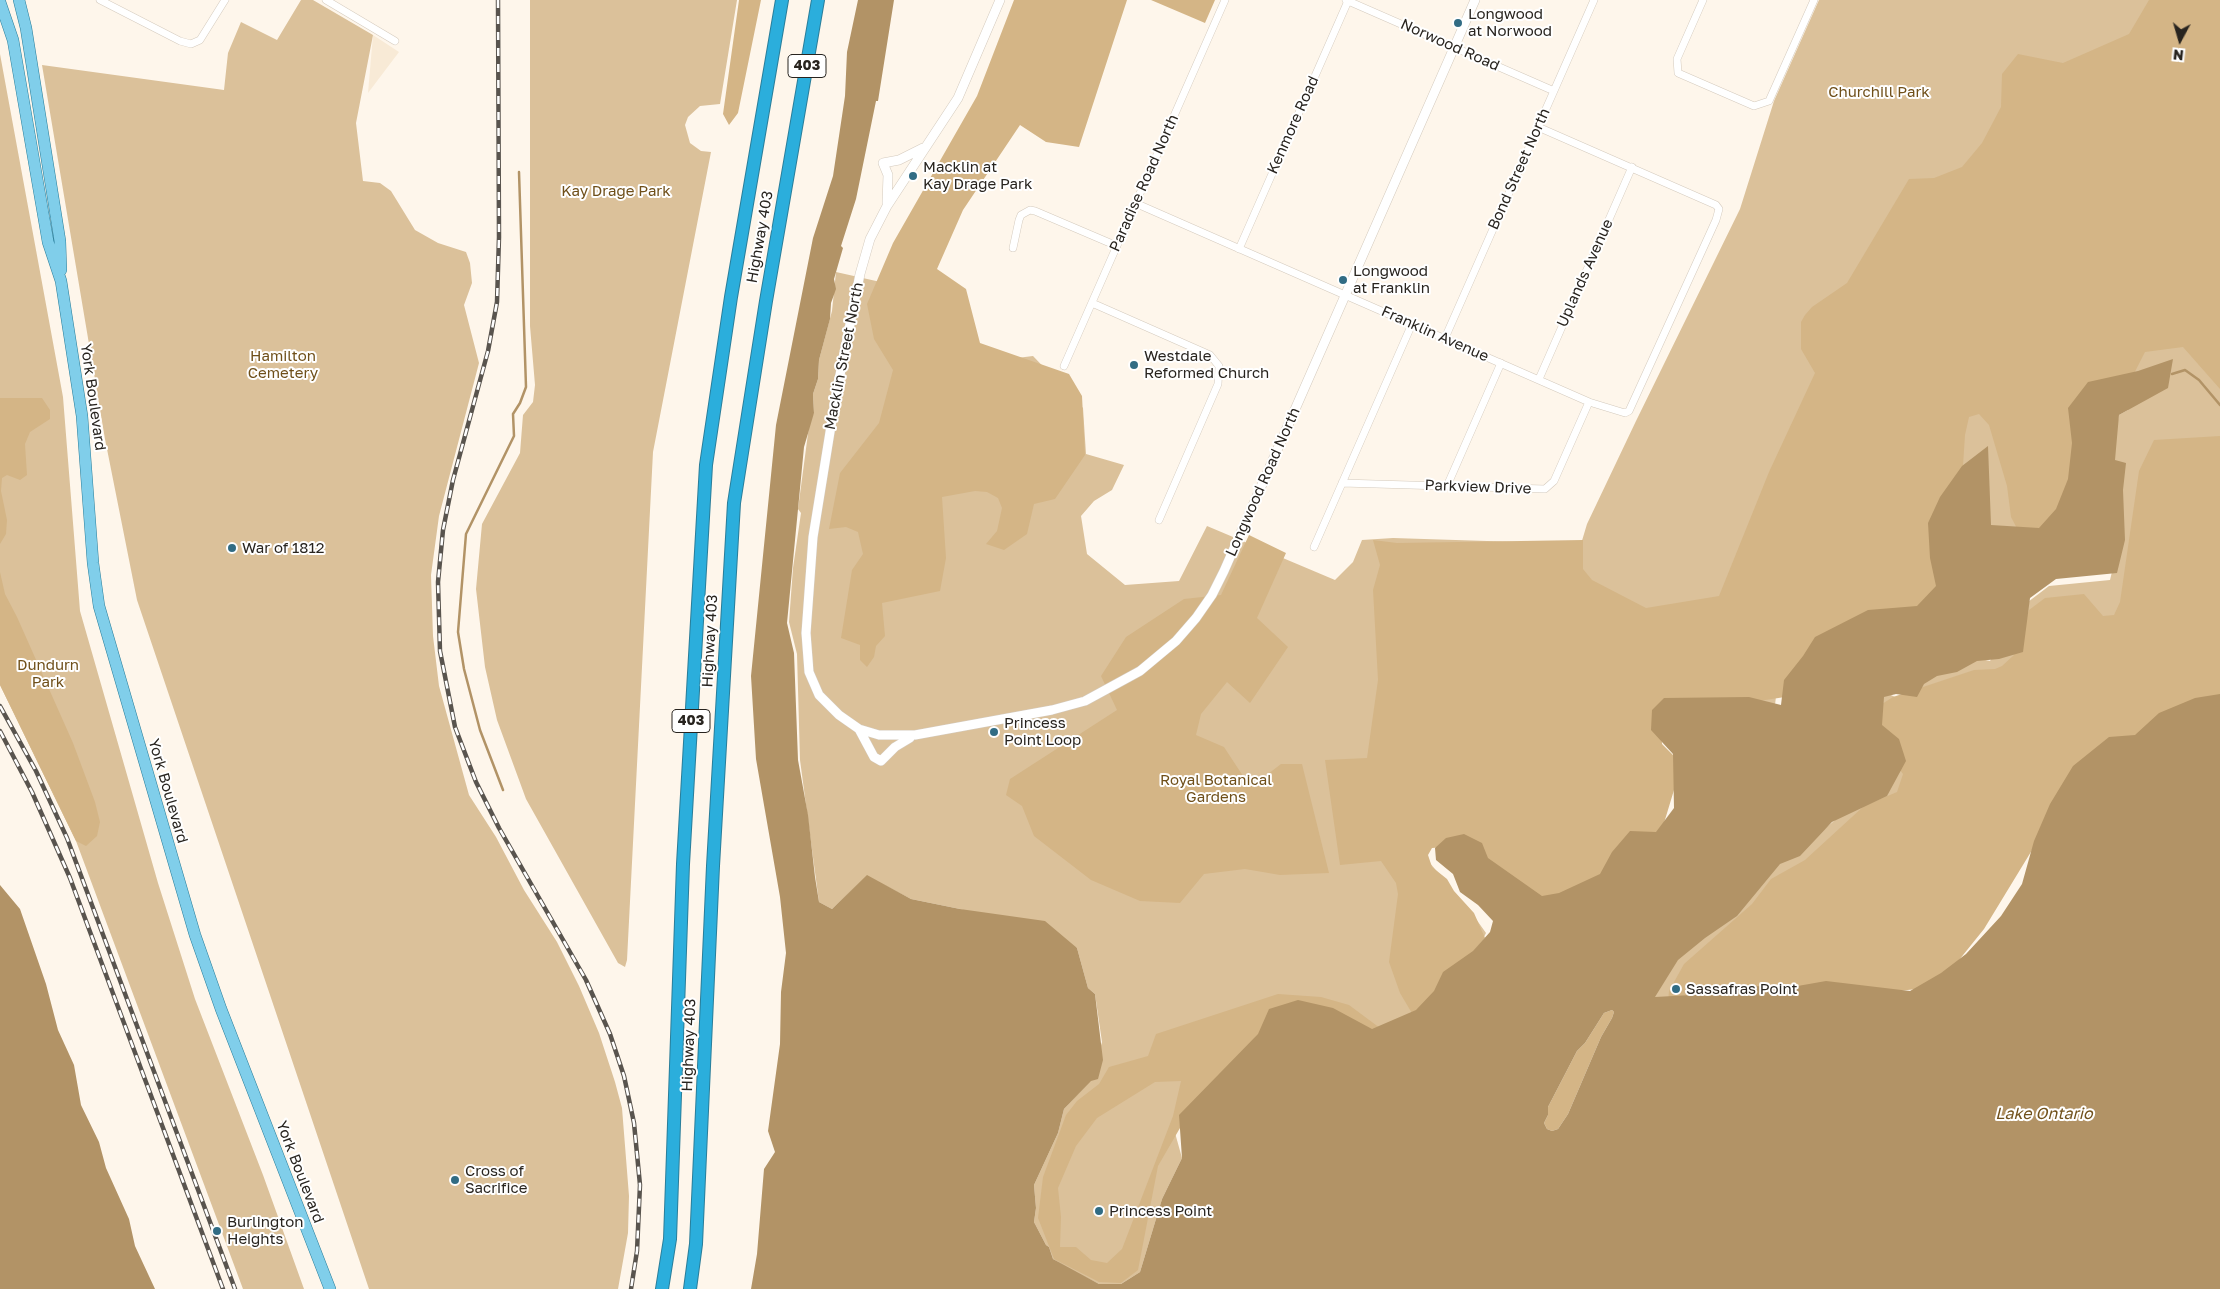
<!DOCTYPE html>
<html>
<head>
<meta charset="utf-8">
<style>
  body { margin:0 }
  #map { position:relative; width:2220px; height:1289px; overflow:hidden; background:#fef6eb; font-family:"Golos Text",sans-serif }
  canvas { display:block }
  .north { position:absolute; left:2155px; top:15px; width:50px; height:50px; -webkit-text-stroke:4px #fff; paint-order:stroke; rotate:186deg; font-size:14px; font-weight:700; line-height:20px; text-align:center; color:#28241f }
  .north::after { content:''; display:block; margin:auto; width:18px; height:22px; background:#28241f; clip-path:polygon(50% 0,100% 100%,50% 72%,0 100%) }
</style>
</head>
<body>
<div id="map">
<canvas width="2220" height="1289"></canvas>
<div class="north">N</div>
</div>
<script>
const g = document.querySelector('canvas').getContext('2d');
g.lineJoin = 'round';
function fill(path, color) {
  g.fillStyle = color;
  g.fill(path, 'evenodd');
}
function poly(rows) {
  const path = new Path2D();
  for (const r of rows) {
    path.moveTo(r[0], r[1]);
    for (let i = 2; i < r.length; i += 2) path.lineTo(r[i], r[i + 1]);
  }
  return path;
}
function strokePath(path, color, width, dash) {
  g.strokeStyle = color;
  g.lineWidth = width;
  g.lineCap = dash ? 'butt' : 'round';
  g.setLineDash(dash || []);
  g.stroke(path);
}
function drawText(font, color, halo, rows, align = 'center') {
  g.font = font + ' "Golos Text",sans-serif';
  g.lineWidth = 4;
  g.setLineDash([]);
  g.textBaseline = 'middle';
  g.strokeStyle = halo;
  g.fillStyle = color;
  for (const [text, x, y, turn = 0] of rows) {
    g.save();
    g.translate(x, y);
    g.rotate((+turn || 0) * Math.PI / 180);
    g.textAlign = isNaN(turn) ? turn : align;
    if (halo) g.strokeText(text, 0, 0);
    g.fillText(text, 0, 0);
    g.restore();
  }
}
fill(poly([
  [373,35,399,52,368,93]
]), '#f8ead6');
fill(poly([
  [301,0,313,0,373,35,356,123,363,181,380,183,391,191,415,230,438,243,466,252,470,263,472,283,464,305,479,363,439,516,431,575,433,636,439,686,469,795,496,837,524,890,557,942,579,986,599,1033,615,1082,622,1108,629,1196,628,1233,618,1289,369,1289,137,600,105,439,42,65,224,90,228,53,241,22,277,40],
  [530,0,737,0,720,104,700,106,688,117,685,125,690,143,701,151,711,152,653,452,627,960,625,967,618,963,526,799,497,720,485,667,476,589,482,524,520,453,523,415,533,402,535,385,530,326],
  [1819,0,2220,0,2220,701,2028,848,1651,1005,1642,995,1745,884,1792,856,1846,811,1887,795,1899,768,1869,732,1884,692,1902,700,1903,687,1976,658,1990,661,2024,605,2049,586,2110,580,2118,547,2116,498,2125,463,2108,467,2119,415,2128,410,2131,378,2046,521,1780,664,1774,713,1711,691,1477,837,1418,849,1446,882,1454,899,1471,912,1486,933,1483,939,1410,1017,1172,1122,1182,1158,1162,1199,1140,1272,1121,1284,1107,1285,1099,1284,1071,1270,1053,1259,1049,1247,1046,1245,1034,1222,1036,1208,1034,1185,1058,1133,1064,1109,1091,1080,1102,1042,1095,994,1088,988,1077,948,960,909,911,899,867,876,832,909,819,902,800,760,797,654,789,622,793,568,801,513,798,509,809,426,814,412,813,394,818,379,819,360,832,311,836,272,934,294,974,351,1001,360,1033,356,1083,408,1086,454,1124,465,1112,490,1094,501,1081,516,1087,554,1125,585,1179,581,1207,526,1335,580,1353,562,1362,540,1393,538,1581,544,1587,524,1636,421,1740,209,1774,101],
  [0,54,63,397,80,611,158,883,195,999,263,1175,304,1289,243,1289,76,841,0,685]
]), '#dbc19a');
fill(poly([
  [739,0,761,0,738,113,729,125,723,114],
  [1014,0,1127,0,1079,147,1046,142,1020,125,963,210,937,269,966,289,980,343,1069,374,1082,396,1085,455,1055,499,1034,504,1027,534,1004,550,986,544,997,531,1002,508,998,498,987,492,975,491,942,497,946,558,940,591,882,603,885,636,876,646,874,657,867,667,860,660,860,645,841,638,852,570,863,554,858,532,846,527,829,529,840,473,879,423,893,370,874,339,867,304,893,243,977,96],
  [1151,0,1215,0,1205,23],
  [2149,0,2220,0,2220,389,2183,347,2145,352,2050,538,2021,536,2011,517,2007,486,1989,425,1979,414,1969,417,1965,435,1962,481,1937,609,1785,697,1680,713,1661,723,1662,744,1677,759,1674,790,1664,823,1654,840,1577,893,1533,898,1458,846,1432,848,1428,855,1432,867,1447,879,1454,891,1474,913,1485,938,1416,1020,1400,993,1389,962,1398,894,1396,883,1381,861,1340,865,1325,760,1367,758,1378,680,1373,590,1380,565,1373,540,1397,543,1583,540,1583,569,1592,580,1646,608,1719,596,1769,472,1815,373,1801,349,1801,322,1805,315,1812,307,1847,283,1909,179,1934,178,1962,167,1982,143,2001,107,2002,74,2018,54,2063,63,2129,34],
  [0,398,42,398,50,410,50,419,30,432,25,444,27,475,20,480,7,475,2,478,1,491,7,520,6,534,0,544],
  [2220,436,2220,708,2068,791,1984,929,1955,965,1917,989,1860,995,1668,1002,1669,991,1684,964,1752,904,1771,879,1805,860,1864,806,1897,792,1903,774,1889,755,1879,733,1882,704,1893,697,1974,670,1995,669,2002,666,2014,655,2029,610,2045,598,2084,594,2103,616,2114,615,2120,602,2139,471,2154,440],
  [1249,535,1286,553,1257,618,1288,647,1250,703,1227,682,1201,714,1196,735,1224,747,1243,776,1259,781,1281,764,1302,764,1329,873,1280,875,1245,869,1204,874,1180,903,1140,901,1091,880,1034,836,1022,806,1006,795,1010,779,1117,710,1101,676,1126,637,1184,599,1221,595],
  [0,572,5,594,17,617,73,743,95,802,100,822,97,836,86,846,76,841,0,685],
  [1278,994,1321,997,1349,1005,1388,1034,1191,1109,1158,1166,1138,1270,1121,1283,1099,1282,1054,1259,1038,1218,1043,1177,1066,1115,1077,1101,1099,1084,1109,1067,1148,1056,1156,1034],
  [1181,1081,1173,1116,1122,1249,1107,1263,1091,1260,1076,1247,1060,1247,1061,1217,1058,1188,1076,1146,1097,1118,1155,1082],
  [1612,1010,1614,1012,1612,1018,1601,1037,1568,1114,1558,1129,1552,1131,1547,1129,1544,1123,1548,1115,1548,1107,1577,1051,1585,1043,1604,1013]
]), '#d4b586');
fill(poly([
  [858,0,894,0,878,101,876,101,856,199,841,246,843,248,834,279,836,289,831,303,830,319,819,360,818,379,813,394,814,413,804,447,787,623,794,653,798,760,808,815,815,877,819,902,832,909,867,875,911,899,960,909,1045,921,1077,948,1088,988,1095,994,1103,1060,1098,1079,1091,1081,1064,1109,1058,1133,1034,1185,1036,1208,1034,1222,1046,1245,1049,1247,1053,1259,1099,1284,1121,1284,1140,1272,1162,1199,1182,1158,1179,1115,1258,1034,1269,1009,1298,1000,1333,1008,1372,1029,1416,1010,1434,991,1443,972,1473,951,1490,932,1493,921,1478,905,1460,892,1453,874,1436,860,1435,848,1446,838,1464,834,1482,843,1488,858,1542,896,1559,893,1600,874,1612,852,1630,831,1656,832,1674,808,1673,754,1651,730,1652,710,1664,698,1749,697,1781,705,1784,680,1803,656,1815,637,1868,610,1917,606,1936,586,1930,558,1928,523,1940,497,1962,466,1988,446,1991,525,2039,528,2056,509,2068,479,2072,443,2068,408,2088,382,2138,371,2173,359,2168,388,2119,415,2115,460,2126,463,2123,490,2125,540,2117,573,2056,579,2030,598,2023,652,1999,659,1977,661,1957,672,1937,676,1924,684,1917,697,1896,694,1884,697,1882,725,1899,739,1906,761,1887,796,1832,822,1800,856,1780,864,1737,916,1705,938,1678,960,1655,997,1692,995,1751,986,1792,987,1826,981,1910,991,1941,973,1966,954,2001,916,2022,884,2034,841,2050,804,2073,766,2109,737,2135,735,2159,713,2195,698,2220,694,2220,1289,751,1289,757,1254,764,1169,775,1152,768,1131,780,1044,781,992,786,953,780,897,756,759,751,676,776,425,813,238,833,176,845,96,847,52],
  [1612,1010,1614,1012,1612,1018,1601,1037,1568,1114,1558,1129,1552,1131,1547,1129,1544,1123,1548,1115,1548,1107,1577,1051,1585,1043,1604,1013],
  [0,885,20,909,46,984,58,1030,74,1065,81,1105,99,1142,106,1168,129,1219,135,1246,155,1289,0,1289]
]), '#b29366');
strokePath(poly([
  [2172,374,2185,370,2199,380,2220,405],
  [503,790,480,730,464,669,458,632,466,534,514,436,513,414,520,403,526,387,519,172]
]), '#b29366', 2.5);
const minor = poly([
  [100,0,180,41,191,44,200,40,225,0],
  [326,0,395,41],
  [1346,0,1554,91],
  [1703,0,1677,59,1678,73,1754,106,1769,101,1814,0],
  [1135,203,1589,402,1625,413,1629,411,1716,220,1719,209,1716,205,1538,127],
  [1013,248,1019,220,1021,215,1030,210,1035,211,1117,246],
  [1239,249,1348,1],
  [1092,303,1210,355,1219,366,1218,384,1159,520],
  [1445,338,1594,0],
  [1064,366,1225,0],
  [1539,379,1632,167],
  [1342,483,1545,489,1554,481,1589,402],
  [1447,486,1501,363],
  [1314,547,1412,324]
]);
const tertiary = poly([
  [1000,0,958,98,887,206,870,239,860,274,836,395,813,537,806,633,809,672,819,695,839,715,859,729,879,735,915,735,1052,710,1085,701,1140,671,1176,641,1196,618,1212,595,1224,571,1475,0],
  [887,203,888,175,883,163,899,160,923,148],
  [859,729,874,757,881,761,895,747,910,738]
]);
const primary = poly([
  [19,0,26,28,60,241,61,270],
  [0,2,13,40,48,242,61,281,82,416,93,563,99,606,195,935,221,1009,330,1289]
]);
const motorway = poly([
  [662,1289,670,1239,683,864,706,465,731,297,782,0],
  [690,1289,696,1244,713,866,734,503,766,301,818,0]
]);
strokePath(minor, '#d4cabd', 8);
strokePath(tertiary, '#d4cabd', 10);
strokePath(primary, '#2a7e9a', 12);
strokePath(motorway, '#2a7e9a', 14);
strokePath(minor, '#fff', 7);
strokePath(tertiary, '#fff', 9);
strokePath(primary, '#80ceea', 11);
strokePath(motorway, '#2baedc', 12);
const rail = poly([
  [498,0,499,237,497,302,488,351,453,480,443,530,438,582,440,651,455,727,476,782,499,828,586,980,610,1034,624,1076,634,1123,640,1185,637,1251,631,1289],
  [0,706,36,771,67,838,235,1289],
  [0,731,32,792,70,878,223,1289]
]);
strokePath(rail, '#59544e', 4.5);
strokePath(rail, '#fff', 2.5, [8]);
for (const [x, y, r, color] of [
  [1458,23,5,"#316c84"],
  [913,176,5,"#316c84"],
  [1343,280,5,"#316c84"],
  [1134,365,5,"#316c84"],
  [232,548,5,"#316c84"],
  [994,732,5,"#316c84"],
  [1676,989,5,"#316c84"],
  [455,1180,5,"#316c84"],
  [1099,1211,5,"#316c84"],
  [217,1231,5,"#316c84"]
]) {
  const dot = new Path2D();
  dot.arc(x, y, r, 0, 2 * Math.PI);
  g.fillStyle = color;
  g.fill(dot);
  strokePath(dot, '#fff', 2);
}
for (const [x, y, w] of [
  [807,66,38],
  [691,721,38]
]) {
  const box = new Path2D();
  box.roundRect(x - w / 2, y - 11.5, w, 23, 4);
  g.fillStyle = '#fff';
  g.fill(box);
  strokePath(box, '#28241f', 1);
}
drawText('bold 14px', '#28241f', null, [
  ["403",807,66],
  ["403",691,721]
]);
drawText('15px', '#28241f', '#fff', [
  ["Longwood",1468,14],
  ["at Norwood",1468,31],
  ["Macklin at",923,167],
  ["Kay Drage Park",923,184],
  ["Longwood",1353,271],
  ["at Franklin",1353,288],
  ["Westdale",1144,356],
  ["Reformed Church",1144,373],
  ["War of 1812",242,548],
  ["Princess",1004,723],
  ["Point Loop",1004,740],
  ["Sassafras Point",1686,989],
  ["Cross of",465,1171],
  ["Sacrifice",465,1188],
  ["Princess Point",1109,1211],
  ["Burlington",227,1222],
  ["Heights",227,1239]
], 'left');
drawText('15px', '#28241f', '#fff', [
  ["Norwood Road",1450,45,24],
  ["Kenmore Road",1293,125,-66],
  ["Bond Street North",1519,169,-66],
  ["Paradise Road North",1144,183,-66],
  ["Highway 403",760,237,-80],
  ["Uplands Avenue",1585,273,-66],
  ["Franklin Avenue",1435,334,24],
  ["Macklin Street North",844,356,-79],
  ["York Boulevard",93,397,82],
  ["Longwood Road North",1263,482,-66],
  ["Parkview Drive",1478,487,2],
  ["Highway 403",710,641,-87],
  ["York Boulevard",168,791,74],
  ["Highway 403",689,1045,-88],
  ["York Boulevard",300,1172,69]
]);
drawText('15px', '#6f4f19', '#fff', [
  ["Churchill Park",1879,92],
  ["Kay Drage Park",616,191],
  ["Hamilton",283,356],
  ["Cemetery",283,373],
  ["Dundurn",48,665],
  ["Park",48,682],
  ["Royal Botanical",1216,780],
  ["Gardens",1216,797]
]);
drawText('italic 16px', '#71511b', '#fff', [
  ["Lake Ontario",2044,1114]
]);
</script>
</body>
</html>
